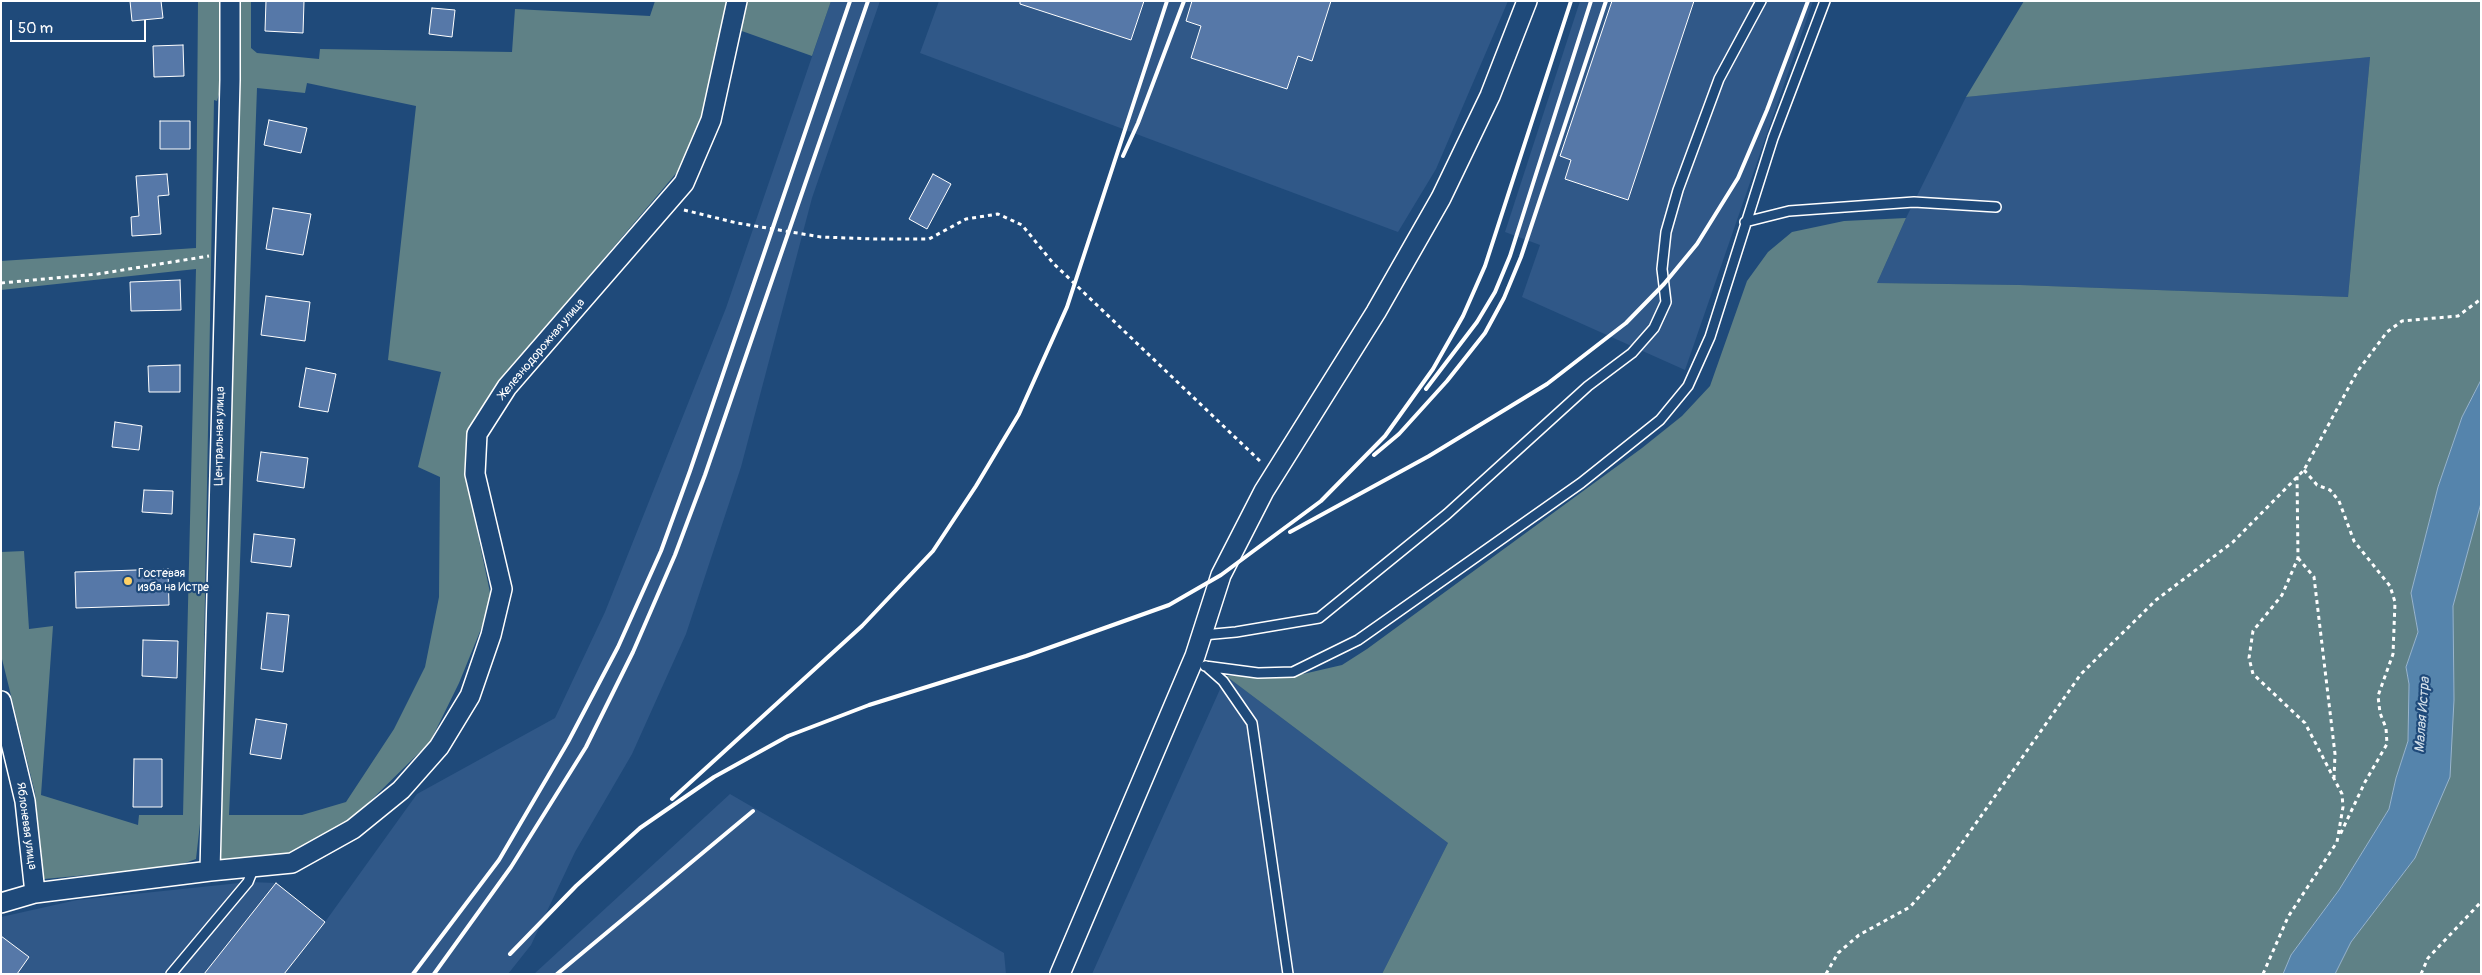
<!DOCTYPE html>
<html>
<head>
<meta charset="utf-8">
<style>
  body { margin:0 }
  #map { position:relative; width:2482px; height:975px; overflow:hidden; background:#1f4a7a; font-family:Pangolin,sans-serif }
  canvas { display:block }
  .frame { position:absolute; inset:0; border:2px solid #fff; pointer-events:none }
  .scale { position:absolute; left:10px; top:20px; width:136px; height:22px; box-sizing:border-box; border:2px solid #fff; border-top:0; padding-left:6px; font-size:15px; line-height:18px; white-space:nowrap; color:#fff; -webkit-text-stroke:4px #1f4a7a; paint-order:stroke }
</style>
</head>
<body>
<div id="map">
<canvas width="2482" height="975"></canvas>
<div class="frame"></div>
<div class="scale">50 m</div>
</div>
<script>
const g = document.querySelector('canvas').getContext('2d');
g.lineJoin = 'round';
function fill(path, color) {
  g.fillStyle = color;
  g.fill(path, 'evenodd');
}
function poly(rows) {
  const path = new Path2D();
  for (const r of rows) {
    path.moveTo(r[0], r[1]);
    for (let i = 2; i < r.length; i += 2) path.lineTo(r[i], r[i + 1]);
  }
  return path;
}
function strokePath(path, color, width, dash) {
  g.strokeStyle = color;
  g.lineWidth = width;
  g.lineCap = dash ? 'butt' : 'round';
  g.setLineDash(dash || []);
  g.stroke(path);
}
function drawText(font, color, halo, rows, align = 'center') {
  g.font = font + ' Pangolin,sans-serif';
  g.lineWidth = 4.5;
  g.setLineDash([]);
  g.textBaseline = 'middle';
  g.strokeStyle = halo;
  g.fillStyle = color;
  for (const [text, x, y, turn = 0] of rows) {
    g.save();
    g.translate(x, y);
    g.rotate((+turn || 0) * Math.PI / 180);
    g.textAlign = isNaN(turn) ? turn : align;
    if (halo) g.strokeText(text, 0, 0);
    g.fillText(text, 0, 0);
    g.restore();
  }
}
fill(poly([
  [831,1,880,1,812,198,741,467,686,634,632,754,575,852,531,945,508,974,1,974,1,917,77,900,249,882,276,883,325,922,417,794,555,718,605,612,726,308],
  [939,1,1508,1,1436,169,1398,232,920,53],
  [1580,1,1813,1,1685,370,1522,297,1540,245,1505,232],
  [2370,57,2348,297,2020,285,1877,283,1906,218,1966,97],
  [1226,676,1448,843,1382,974,1092,974],
  [730,794,1004,953,1006,974,534,974]
]), '#305888');
fill(poly([
  [198,1,222,1,223,82,217,101,214,100,201,815,196,859,174,867,44,879,35,793,1,655,1,552,24,551,29,629,53,626,41,795,138,825,139,815,183,815,196,269,1,290,1,261,196,248],
  [238,1,251,1,251,48,257,53,319,59,320,49,512,52,515,9,650,16,655,1,731,1,697,137,678,171,496,386,470,433,466,478,492,602,459,683,430,742,348,823,292,855,221,860,219,815],
  [307,83,416,106,388,360,441,372,418,467,440,477,439,597,425,667,394,729,346,802,302,815,229,815,239,590,257,88,305,93],
  [745,1,831,1,812,56,739,30],
  [2024,1,2481,1,2481,380,2462,417,2438,487,2411,593,2418,632,2406,667,2409,684,2408,741,2396,778,2389,809,2339,890,2291,955,2283,974,1382,974,1448,843,1226,676,1293,672,1303,674,1342,665,1367,649,1642,448,1682,416,1710,386,1747,281,1768,252,1792,232,1844,221,1906,218,1877,283,2020,285,2348,297,2370,57,1966,97],
  [2481,503,2481,974,2335,974,2351,942,2415,858,2454,700,2453,606]
]), '#5f8186');
const water = poly([
  [2481,380,2481,503,2453,606,2454,700,2450,777,2415,858,2351,942,2335,974,2283,974,2291,955,2339,890,2389,809,2396,778,2408,741,2409,684,2406,667,2418,632,2411,593,2438,487,2462,417,2481,380]
]);
fill(water, '#5584ac');
strokePath(water, '#99b5cd', 1);
const building = poly([
  [130,1,161,1,163,18,132,21,130,1],
  [266,1,304,1,303,33,265,31,266,1],
  [1020,1,1144,1,1131,40,1020,4,1020,1],
  [1192,1,1331,1,1312,61,1298,56,1287,89,1191,58,1201,26,1186,21,1192,1],
  [1612,1,1694,1,1628,200,1565,179,1571,160,1560,156,1612,1],
  [432,8,455,10,452,37,429,34,432,8],
  [183,45,184,76,154,77,153,46,183,45],
  [269,120,307,128,301,153,264,145,269,120],
  [160,121,190,121,190,149,160,149,160,121],
  [167,174,169,195,158,196,161,234,132,236,131,217,139,216,136,176,167,174],
  [933,174,951,184,927,229,909,219,933,174],
  [273,208,311,214,303,255,266,249,273,208],
  [180,280,181,310,131,311,130,282,180,280],
  [266,296,310,302,305,341,261,335,266,296],
  [180,365,180,392,149,392,148,366,180,365],
  [306,368,336,374,328,412,299,407,306,368],
  [115,422,142,426,139,450,112,447,115,422],
  [261,452,308,458,304,488,257,481,261,452],
  [144,490,173,491,172,514,142,512,144,490],
  [254,534,295,539,291,567,251,562,254,534],
  [168,569,169,605,76,608,75,572,168,569],
  [267,613,289,615,283,672,261,669,267,613],
  [143,640,178,641,177,678,142,676,143,640],
  [256,719,287,724,281,759,250,754,256,719],
  [134,759,162,759,162,807,133,807,134,759],
  [276,883,325,922,284,974,204,974,276,883],
  [1,936,29,957,17,974,1,974,1,936]
]);
fill(building, '#5678a8');
strokePath(building, '#fff', 1);
const lane = poly([
  [1745,222,1789,211,1914,202,1996,207],
  [1203,635,1236,632,1319,618,1447,514,1588,386,1632,353,1654,328,1666,302,1662,269,1666,232,1678,190,1719,79,1761,1],
  [1205,666,1258,673,1293,672,1358,640,1581,483,1660,420,1688,386,1710,337,1773,138,1825,1],
  [1206,666,1223,681,1252,723,1288,974],
  [171,974,248,882,254,867]
]);
const street = poly([
  [1,701,25,801,35,893],
  [210,871,230,80,230,1],
  [1,903,35,893,210,871,292,863,353,829,401,790,439,747,470,696,491,635,502,589,475,474,477,434,507,387,684,183,711,120,737,1],
  [1060,974,1195,656,1221,575,1264,491,1376,312,1441,198,1490,96,1527,1]
]);
strokePath(lane, '#fff', 12);
strokePath(street, '#fff', 22);
strokePath(poly([
  [684,210,737,223,821,237,875,239,929,239,966,219,998,214,1022,225,1053,263,1262,463],
  [1,283,98,274,209,256],
  [2304,470,2317,485,2330,490,2339,501,2354,541,2390,586,2395,602,2393,654,2378,696,2380,713,2386,728,2387,744,2365,782,2339,837],
  [2298,558,2314,577,2335,754,2334,778],
  [1826,974,1838,953,1859,935,1910,907,1943,870,2081,674,2156,600,2233,542,2304,470,2357,372,2387,332,2402,321,2458,316,2481,299],
  [2263,974,2288,917,2337,842,2343,807,2342,794,2305,723,2253,674,2249,658,2253,631,2282,595,2298,558,2297,475],
  [2421,974,2428,958,2481,902]
]), '#fff', 3, [4, 4]);
strokePath(lane, '#1f4a7a', 9);
strokePath(street, '#1f4a7a', 19);
strokePath(poly([
  [1123,156,1138,123,1184,1],
  [1426,389,1477,322,1495,292,1510,256,1591,1],
  [1374,455,1399,434,1447,381,1485,333,1504,298,1521,257,1606,1],
  [1290,532,1429,456,1547,384,1626,323,1664,284,1697,244,1738,178,1767,110,1808,1],
  [672,799,862,626,933,551,976,486,1019,414,1067,307,1167,1],
  [510,954,576,886,640,828,714,777,788,736,869,705,1026,656,1169,605,1221,575,1321,501,1385,436,1433,369,1463,316,1485,266,1571,1],
  [413,974,499,860,568,742,618,647,661,551,690,471,850,1],
  [434,974,511,867,586,747,633,652,675,555,705,475,868,1],
  [557,974,753,811]
]), '#fff', 4);
for (const [x, y, r, color] of [
  [128,581,5,"#ffd166"]
]) {
  const dot = new Path2D();
  dot.arc(x, y, r, 0, 2 * Math.PI);
  g.fillStyle = color;
  g.fill(dot);
  strokePath(dot, '#1f4a7a', 2);
}
drawText('12px', '#fff', '#1f4a7a', [
  ["Железнодорожная улица",542,349,-50],
  ["Центральная улица",220,436,-89],
  ["Яблоневая улица",26,826,82]
]);
drawText('12px', '#fff', '#1f4a7a', [
  ["Гостевая",138,574],
  ["изба на Истре",138,588]
], 'left');
drawText('italic 14px', '#d4e0ea', '#1f4a7a', [
  ["Малая Истра",2423,715,-86]
]);
</script>
</body>
</html>
